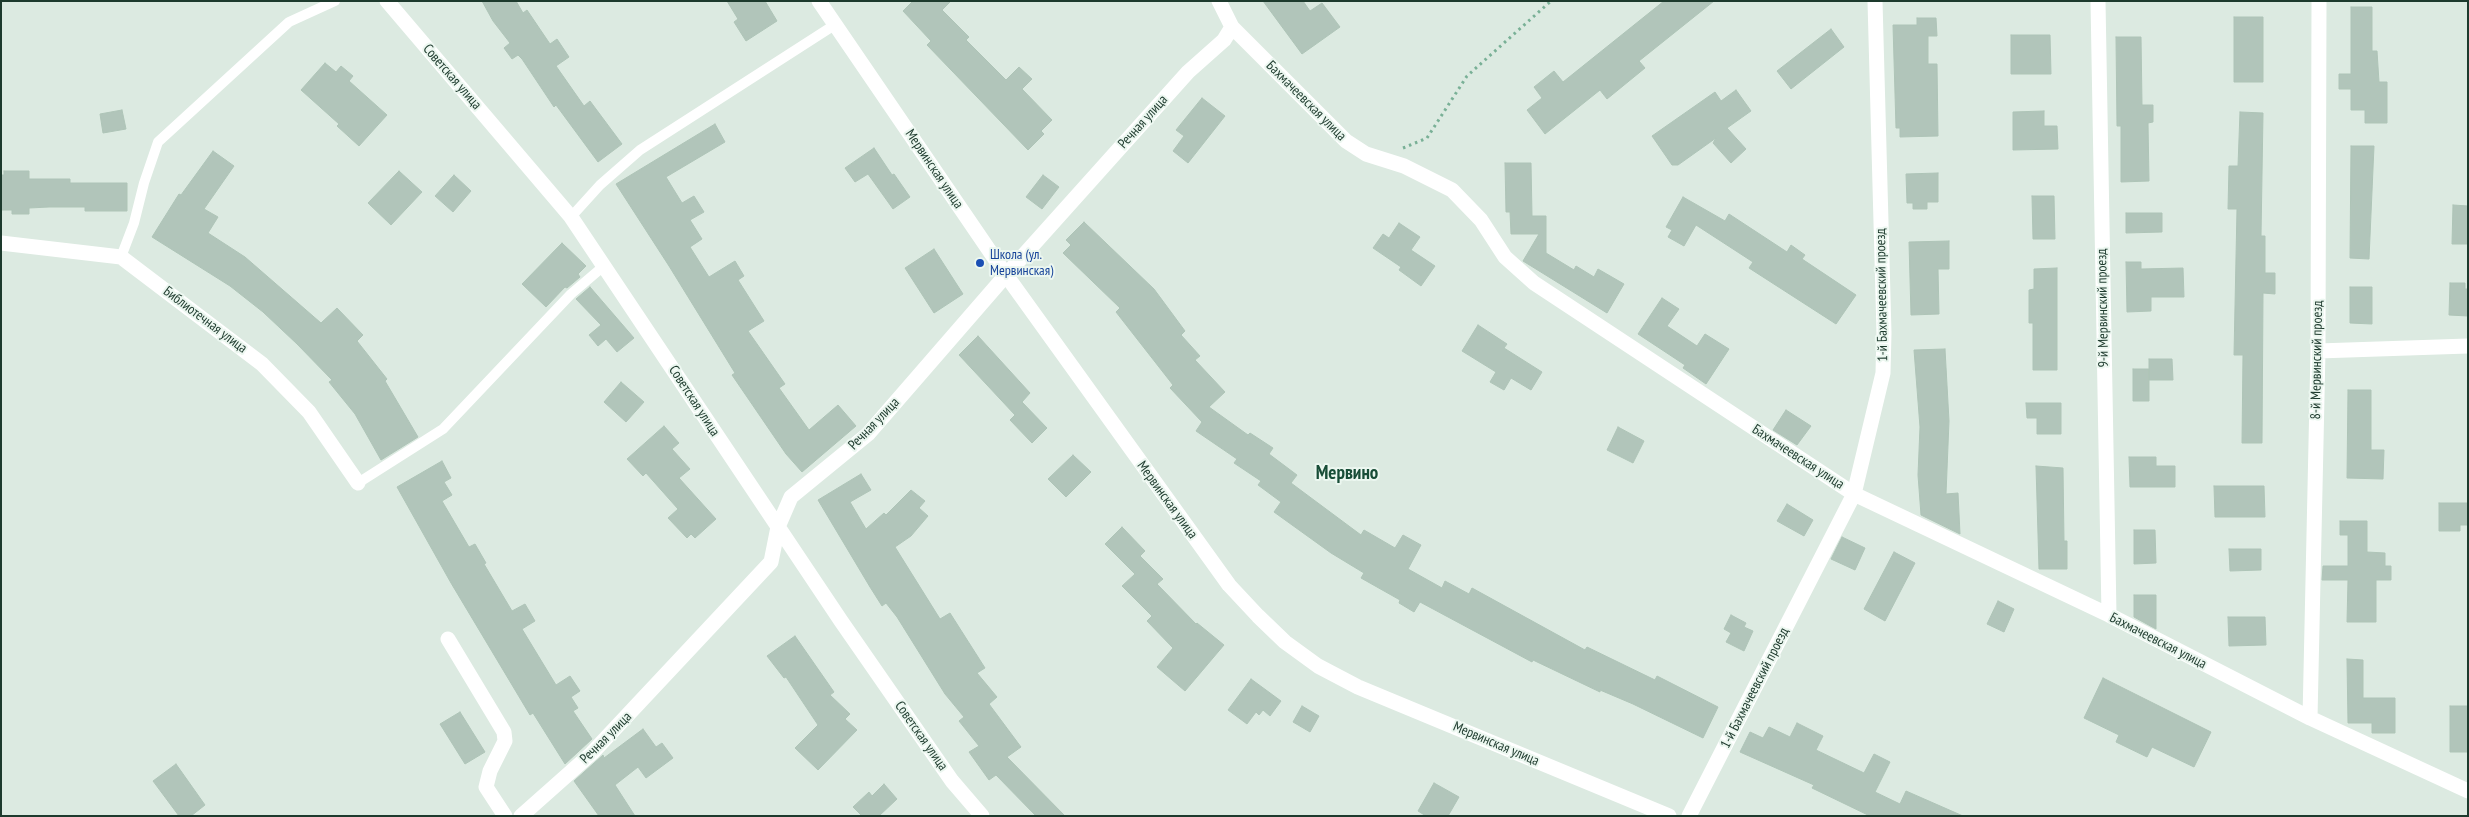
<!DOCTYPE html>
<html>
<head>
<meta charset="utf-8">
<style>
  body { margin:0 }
  #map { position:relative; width:2469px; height:817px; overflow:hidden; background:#dceae1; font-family:"PT Sans Narrow",sans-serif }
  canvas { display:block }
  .frame { position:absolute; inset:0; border:2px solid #1d3a2d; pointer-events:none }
</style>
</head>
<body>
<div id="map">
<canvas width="2469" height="817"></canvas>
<div class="frame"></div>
</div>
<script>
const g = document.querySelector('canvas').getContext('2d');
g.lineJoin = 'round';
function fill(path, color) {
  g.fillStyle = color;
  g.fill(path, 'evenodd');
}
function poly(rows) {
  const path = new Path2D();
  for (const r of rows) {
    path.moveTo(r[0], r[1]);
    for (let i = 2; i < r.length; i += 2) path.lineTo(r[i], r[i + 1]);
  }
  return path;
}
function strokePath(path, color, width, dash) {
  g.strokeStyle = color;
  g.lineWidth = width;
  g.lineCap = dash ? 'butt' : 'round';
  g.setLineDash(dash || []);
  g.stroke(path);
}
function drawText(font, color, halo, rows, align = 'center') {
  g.font = font + ' "PT Sans Narrow",sans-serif';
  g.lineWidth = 4;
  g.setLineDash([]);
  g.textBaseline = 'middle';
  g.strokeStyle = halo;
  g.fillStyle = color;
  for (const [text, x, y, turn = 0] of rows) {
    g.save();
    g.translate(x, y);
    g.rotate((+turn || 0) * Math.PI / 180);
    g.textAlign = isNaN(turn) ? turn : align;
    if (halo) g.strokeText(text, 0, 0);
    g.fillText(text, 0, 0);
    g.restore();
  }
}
const building = poly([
  [482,1,516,1,523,13,527,10,550,44,557,39,569,57,556,66,584,106,590,101,622,144,598,162,556,105,554,107,522,59,518,55,512,59,504,48,510,43,493,21,482,1],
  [727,1,765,1,777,21,746,41,734,22,738,19,727,1],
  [913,1,951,1,942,10,969,37,966,40,1006,80,1019,67,1032,79,1022,89,1052,120,1041,131,1044,134,1028,150,927,45,931,41,903,11,913,1],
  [1263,1,1303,1,1310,11,1322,3,1340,27,1302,54,1263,1],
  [1664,1,1714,1,1639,61,1645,68,1607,99,1600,90,1545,134,1527,110,1542,98,1534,87,1554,71,1563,82,1664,1],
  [2351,7,2372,7,2372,51,2377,51,2379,82,2387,82,2387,123,2365,123,2365,110,2351,110,2351,89,2339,89,2339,74,2351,74,2351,7],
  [2234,17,2263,17,2263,82,2234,82,2234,17],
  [1917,18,1936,18,1937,36,1928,36,1928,64,1937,64,1938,136,1900,137,1900,128,1896,128,1893,25,1917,25,1917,18],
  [1831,29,1844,47,1791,89,1777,71,1831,29],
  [2011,35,2050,35,2051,74,2011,74,2011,35],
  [2116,37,2141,37,2142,105,2153,105,2153,122,2148,123,2149,181,2121,182,2121,126,2117,126,2116,37],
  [325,63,336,72,341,66,353,76,349,81,387,115,359,146,337,126,339,124,301,90,325,63],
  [1736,90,1751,111,1727,128,1746,149,1731,163,1713,143,1716,138,1678,165,1672,165,1652,136,1715,92,1721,101,1736,90],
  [1202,98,1225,116,1188,163,1173,151,1184,136,1176,130,1202,98],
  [122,110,126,129,103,133,100,114,122,110],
  [2044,111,2044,126,2057,126,2058,149,2013,150,2013,112,2044,111],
  [2240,112,2263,113,2261,236,2265,236,2265,273,2275,273,2275,294,2263,293,2262,443,2242,443,2243,355,2234,355,2237,209,2228,209,2229,166,2238,166,2240,112],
  [715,124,725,142,666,177,682,203,694,196,704,212,690,220,702,239,690,247,709,277,735,261,744,276,738,280,764,321,748,331,785,384,779,388,809,430,838,405,856,426,802,472,786,454,732,375,735,373,669,266,616,184,715,124],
  [2351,146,2374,146,2369,259,2350,258,2351,146],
  [874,148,892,175,894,174,910,197,893,209,868,174,855,182,845,168,874,148],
  [213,151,234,166,204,209,218,217,208,233,245,257,321,323,337,308,363,335,357,341,387,379,385,381,418,437,381,460,355,414,329,382,332,380,297,344,263,312,230,286,152,237,179,194,181,195,213,151],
  [1505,163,1531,163,1532,216,1546,216,1546,253,1574,270,1576,266,1594,277,1598,269,1624,284,1607,313,1523,261,1539,234,1511,234,1510,212,1506,212,1505,163],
  [4,171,29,171,29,179,70,179,70,183,127,183,127,211,85,211,85,207,49,207,29,208,29,214,12,214,12,210,1,210,1,175,4,175,4,171],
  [399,171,422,192,391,225,368,203,399,171],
  [1938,173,1938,202,1927,202,1927,209,1913,209,1913,203,1907,203,1906,174,1938,173],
  [454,175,471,191,453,212,435,196,454,175],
  [1043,175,1059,187,1042,209,1026,197,1043,175],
  [2032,196,2054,196,2055,239,2033,239,2032,196],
  [1683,197,1725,221,1729,214,1787,252,1791,245,1805,255,1802,259,1856,295,1836,324,1749,268,1753,262,1696,225,1684,246,1668,237,1672,230,1666,227,1683,197],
  [2453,205,2468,206,2468,244,2452,244,2453,205],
  [2126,213,2162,213,2162,232,2126,233,2126,213],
  [1084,222,1154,289,1185,331,1181,335,1200,356,1195,360,1225,392,1209,407,1248,435,1250,433,1273,448,1269,454,1297,475,1291,483,1361,535,1364,530,1395,548,1403,535,1421,545,1408,569,1442,588,1445,581,1469,594,1472,588,1585,650,1587,647,1655,680,1657,676,1718,707,1703,738,1633,704,1600,690,1600,692,1533,660,1532,662,1420,602,1414,612,1399,603,1400,600,1361,578,1364,573,1331,553,1274,512,1281,502,1258,485,1261,481,1234,463,1237,459,1196,431,1202,422,1170,388,1173,385,1116,312,1120,308,1063,253,1071,245,1066,240,1084,222],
  [1399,223,1420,237,1411,250,1435,266,1421,286,1399,270,1401,267,1373,248,1383,234,1389,238,1399,223],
  [1949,241,1949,269,1938,269,1939,314,1911,315,1909,242,1949,241],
  [562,243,586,266,578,274,580,277,567,288,565,287,546,307,522,284,562,243],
  [934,249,963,294,934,313,905,268,934,249],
  [2126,262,2141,262,2141,269,2183,268,2184,297,2151,297,2151,311,2127,312,2126,262],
  [2057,268,2057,370,2033,370,2033,323,2029,323,2029,290,2034,289,2034,269,2057,268],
  [2450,283,2465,283,2465,289,2468,289,2468,316,2449,315,2450,283],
  [590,287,634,338,617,352,606,339,598,346,589,335,601,325,576,299,590,287],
  [2350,287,2372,287,2372,324,2350,323,2350,287],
  [1662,298,1679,309,1667,326,1697,346,1705,334,1729,349,1706,384,1683,368,1685,365,1638,334,1662,298],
  [1478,325,1507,344,1504,348,1542,372,1531,390,1511,378,1504,390,1490,382,1496,372,1462,351,1478,325],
  [978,336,1030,393,1022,402,1047,428,1032,443,1010,420,1015,415,959,355,978,336],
  [1945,349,1949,421,1946,494,1958,493,1960,534,1921,515,1918,475,1920,427,1914,350,1945,349],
  [2149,359,2172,359,2173,380,2149,380,2149,359],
  [2133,369,2149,369,2149,401,2133,401,2133,369],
  [621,382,644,402,626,422,604,402,621,382],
  [2348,390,2371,390,2371,450,2384,450,2383,479,2347,478,2348,390],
  [2026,403,2061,403,2061,434,2037,434,2037,418,2027,418,2026,403],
  [1786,410,1811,426,1797,445,1773,430,1786,410],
  [664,426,679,443,672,449,690,469,679,478,716,519,695,538,691,534,687,538,668,518,678,509,646,473,643,476,627,459,664,426],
  [1618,427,1644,441,1633,463,1607,450,1618,427],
  [1073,455,1091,472,1066,497,1048,479,1073,455],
  [2129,457,2156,457,2156,466,2175,466,2175,487,2130,487,2129,457],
  [442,461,451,478,444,482,452,495,442,501,469,547,475,544,486,563,484,564,512,611,525,604,535,621,522,629,556,685,570,676,580,691,571,697,578,708,573,711,592,739,565,764,533,713,530,715,451,583,397,487,442,461],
  [2036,466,2063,468,2064,541,2067,541,2067,569,2039,569,2036,466],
  [861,474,871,490,850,502,866,529,884,513,886,515,911,490,925,501,919,508,928,516,911,536,895,547,940,619,950,613,985,668,977,673,997,697,989,704,1021,747,1007,757,1065,816,1036,816,996,775,989,780,969,752,979,746,959,721,964,717,945,694,897,617,886,603,882,606,870,587,818,500,861,474],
  [2214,486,2264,486,2265,517,2215,517,2214,486],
  [2439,503,2468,503,2468,525,2460,525,2460,531,2439,531,2439,503],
  [1787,504,1813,520,1804,536,1777,521,1787,504],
  [2340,521,2367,521,2367,552,2385,553,2385,566,2391,566,2391,580,2376,580,2376,622,2347,622,2348,580,2322,580,2323,566,2348,566,2348,535,2340,535,2340,521],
  [1122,527,1145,551,1140,556,1163,579,1157,584,1196,624,1197,623,1224,645,1185,691,1157,667,1173,648,1147,621,1152,616,1122,586,1135,574,1105,544,1122,527],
  [2134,530,2155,530,2156,563,2134,564,2134,530],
  [1842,537,1865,548,1855,570,1831,559,1842,537],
  [2229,549,2261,549,2261,570,2230,571,2229,549],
  [1894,552,1915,563,1885,621,1864,609,1894,552],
  [2134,595,2156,595,2156,629,2134,617,2134,595],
  [1998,601,2014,609,2004,632,1987,624,1998,601],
  [1731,615,1746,623,1744,627,1753,631,1744,651,1726,642,1731,633,1724,629,1731,615],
  [2228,617,2265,617,2266,645,2229,646,2228,617],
  [795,636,834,692,830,695,850,714,845,719,857,730,818,770,795,748,818,725,786,677,784,678,767,656,795,636],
  [2347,659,2363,660,2363,698,2395,698,2395,733,2372,733,2372,723,2348,723,2347,659],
  [2103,678,2211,732,2194,767,2152,747,2147,757,2116,742,2119,735,2084,718,2103,678],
  [1251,679,1281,701,1270,716,1263,710,1259,715,1256,712,1247,724,1228,710,1251,679],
  [1302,706,1319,716,1310,732,1293,722,1302,706],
  [2450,706,2468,706,2468,752,2450,752,2450,706],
  [460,712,485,752,465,764,440,724,460,712],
  [1797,723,1823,736,1816,750,1864,773,1874,754,1890,762,1875,792,1900,804,1906,791,1963,816,1870,816,1812,788,1814,785,1740,752,1750,732,1763,738,1769,727,1790,737,1797,723],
  [643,729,656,747,662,743,673,758,646,778,638,767,615,785,635,816,599,816,574,781,603,755,604,758,643,729],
  [176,764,205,805,191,816,179,816,153,781,176,764],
  [1434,783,1459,797,1448,816,1426,816,1418,811,1434,783],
  [884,784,897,799,879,816,862,816,853,807,869,792,872,796,884,784]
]);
fill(building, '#b1c5ba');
strokePath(building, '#aec4b7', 1);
strokePath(poly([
  [1403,148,1427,138,1467,76,1551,1]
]), '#79b096', 3, [2.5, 4]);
strokePath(poly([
  [571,217,600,185,640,150,836,24],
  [121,257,134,223,144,183,158,142,289,22,335,1],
  [358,483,443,429,571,294,605,265]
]), '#fff', 10);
strokePath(poly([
  [387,1,571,217,841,621,952,781,982,816],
  [1219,1,1232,27,1346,141,1366,154,1404,166,1452,190,1481,220,1505,257,1534,283,1854,494,2109,615,2310,718,2468,791],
  [2098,1,2109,615],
  [1,243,121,257,262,364,309,412,358,483],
  [2318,351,2468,346],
  [448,639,504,732,505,741,490,771,486,787,505,816],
  [2310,718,2318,351,2319,1],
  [521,816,592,753,771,562,778,527,791,497,868,434,1006,275,1188,72,1224,40,1232,27],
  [1689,816,1854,494,1883,373,1884,333,1875,1]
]), '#fff', 15);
strokePath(poly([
  [819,1,1006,275,1229,585,1258,616,1285,642,1318,666,1358,687,1669,816]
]), '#fff', 15);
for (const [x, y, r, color] of [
  [980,263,5,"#1a4fb4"]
]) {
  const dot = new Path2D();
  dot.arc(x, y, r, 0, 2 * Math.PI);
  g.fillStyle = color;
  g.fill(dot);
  strokePath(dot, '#ecf7f0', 2);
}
drawText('14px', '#1d3a2d', '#ecf7f0', [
  ["Советская улица",452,77,49],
  ["Бахмачеевская улица",1306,101,45],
  ["Речная улица",1143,122,-48],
  ["Мервинская улица",934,169,56],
  ["1-й Бахмачеевский проезд",1882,295,-91],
  ["9-й Мервинский проезд",2103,308,-91],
  ["Библиотечная улица",205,320,37],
  ["8-й Мервинский проезд",2317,360,-89],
  ["Советская улица",694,401,57],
  ["Речная улица",874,424,-46],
  ["Бахмачеевская улица",1798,457,33],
  ["Мервинская улица",1167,500,54],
  ["Бахмачеевская улица",2158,641,27],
  ["1-й Бахмачеевский проезд",1755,688,-63],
  ["Советская улица",921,736,55],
  ["Речная улица",606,738,-45],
  ["Мервинская улица",1496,744,23]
]);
drawText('14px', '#164399', '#ecf7f0', [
  ["Школа (ул.",990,255],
  ["Мервинская)",990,271]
], 'left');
drawText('bold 19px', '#184d37', '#ecf7f0', [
  ["Мервино",1347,474]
]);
</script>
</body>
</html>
